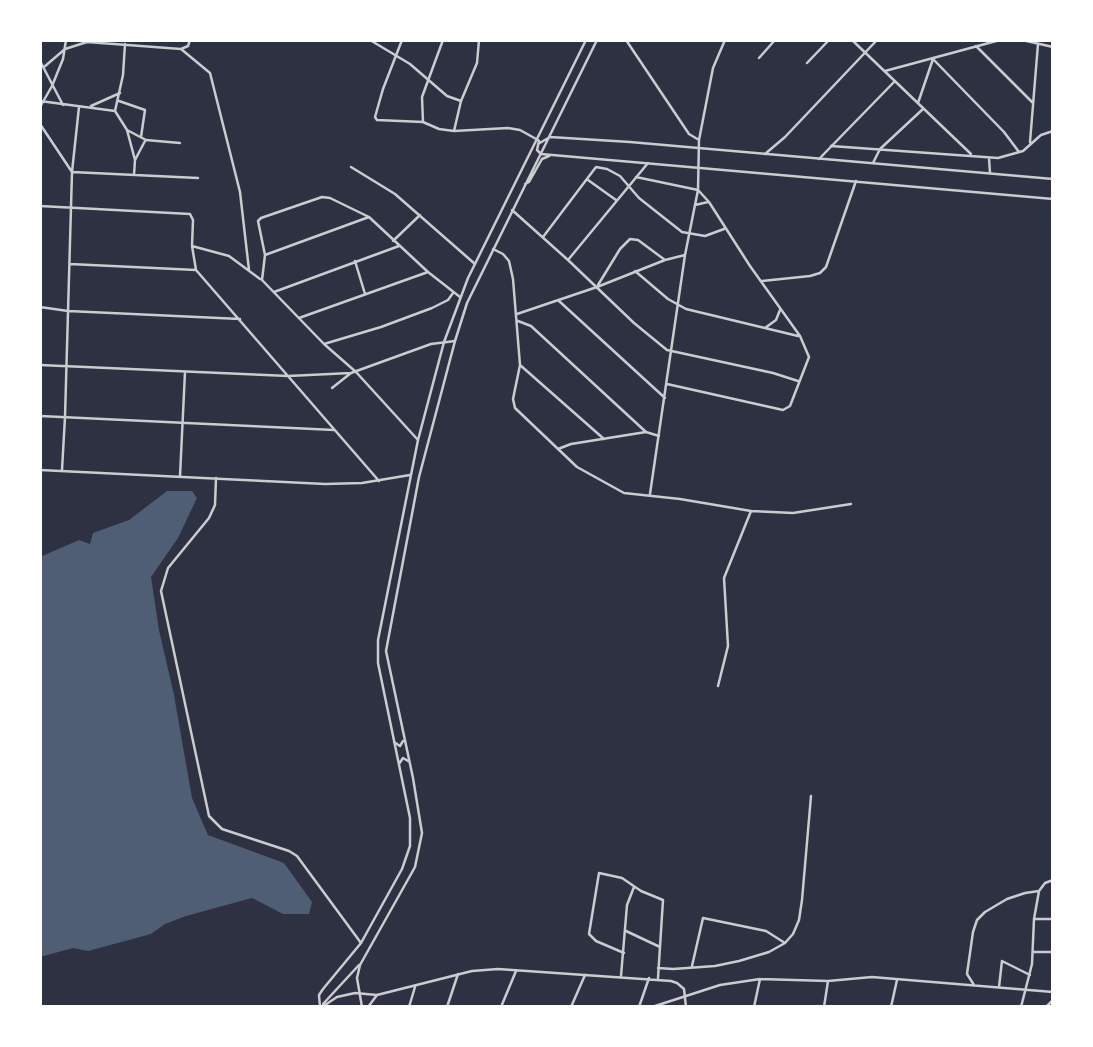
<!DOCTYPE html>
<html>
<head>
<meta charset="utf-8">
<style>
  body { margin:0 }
  #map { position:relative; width:1093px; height:1047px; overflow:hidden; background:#2d3142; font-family:"Asap Condensed",sans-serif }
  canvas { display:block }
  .frame { position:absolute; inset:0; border:42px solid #fff; pointer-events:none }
</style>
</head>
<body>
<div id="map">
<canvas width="1093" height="1047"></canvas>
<div class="frame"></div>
</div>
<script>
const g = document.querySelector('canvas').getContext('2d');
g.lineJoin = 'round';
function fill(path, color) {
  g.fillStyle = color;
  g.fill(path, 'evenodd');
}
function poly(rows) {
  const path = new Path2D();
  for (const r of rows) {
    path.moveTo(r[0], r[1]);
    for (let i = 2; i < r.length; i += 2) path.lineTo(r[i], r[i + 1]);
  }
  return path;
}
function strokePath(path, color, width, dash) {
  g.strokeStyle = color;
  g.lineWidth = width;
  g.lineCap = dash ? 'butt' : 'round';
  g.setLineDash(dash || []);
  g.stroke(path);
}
fill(poly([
  [167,491,192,491,197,498,178,538,151,577,159,630,174,695,192,798,208,835,284,863,312,902,309,914,283,914,252,898,186,916,165,924,151,934,88,951,73,948,40,957,40,557,79,540,90,544,93,533,129,520]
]), '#4f5d75');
strokePath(poly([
  [370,40,410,64,447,96,461,101],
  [402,40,383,89,375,117,377,120,423,122,439,129,454,131,508,128,520,130,538,140],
  [626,40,689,134,699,140],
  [852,40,971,154],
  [1022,40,1053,47],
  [976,46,1033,103],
  [181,49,188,46,190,40],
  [759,58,775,40],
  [40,61,63,105],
  [807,63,829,40],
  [44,67,65,49,87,42,181,49,210,73,240,192,249,270],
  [885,71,1000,40],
  [40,101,115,111,127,130,146,140,180,143],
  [119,101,145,110,141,137],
  [918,103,933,59,1004,132,1019,152],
  [91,106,120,93],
  [40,107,52,86,63,59,66,40],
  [115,111,123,75,125,44],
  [423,122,422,97,443,40],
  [40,124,72,172,198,178],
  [127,130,135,160,134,175],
  [454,131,461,101,477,63,479,40],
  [1030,142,1038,44],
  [831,146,998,158,1023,151,1041,135,1053,131],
  [765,154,785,137,877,40],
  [989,158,990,173],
  [819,159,895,81],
  [135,160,145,141],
  [873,163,880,149,923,109],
  [351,167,395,194,475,264],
  [636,177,698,190,709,202,750,266,800,336,809,357,790,406,783,410,667,384],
  [588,180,616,200],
  [695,205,708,202],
  [40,206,190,214,193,220,192,246,196,270,379,481],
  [512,210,568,260,634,323,667,350,773,373,798,381],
  [543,237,596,167,607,169,620,176,639,198,682,232,705,236,724,229],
  [393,241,420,215],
  [192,246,229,256,260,279],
  [493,249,503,254,509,261,513,279,520,365,513,399,515,408,577,467,624,493,680,499,751,511,793,513,851,504],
  [265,255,369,217],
  [568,260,648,163],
  [355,261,365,294],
  [70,264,196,270],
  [635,271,668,299,686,309,798,336],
  [762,281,810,276,820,273,826,267,856,181],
  [598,285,620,249,630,239,638,240,665,260],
  [274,292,399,246],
  [559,301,665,398],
  [40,307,68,311,240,319],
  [517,314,597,287,665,260,685,255],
  [299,318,428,272],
  [518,321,531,326,646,432,659,436],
  [765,328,776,320,780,310],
  [324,344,381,327,432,308,448,300,453,293],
  [40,365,288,376,351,373,431,344,455,341],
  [520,365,604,439],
  [332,388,351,373],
  [40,416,334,430],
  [418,440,356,372,324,344,262,280,265,255,258,221,261,218,322,197,330,198,369,217,428,272,460,297],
  [558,449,571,444,646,432],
  [40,470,325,484,362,483,410,475],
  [62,470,65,417,72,172,79,107],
  [180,476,185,372],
  [216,478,215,505,209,518,168,568,161,591,209,816,222,829,289,851,297,856,361,943],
  [650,494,685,255,698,190,699,140,713,68,725,40],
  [718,686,728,646,724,578,751,511],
  [1034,919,1053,919],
  [626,931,660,947],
  [1033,952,1053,952],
  [624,953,596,941,589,934,599,873,622,878,641,891,663,900,658,978],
  [692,966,703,918,766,931,785,943],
  [658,968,673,969,715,966,739,961,769,952,785,943,793,934,799,920,802,900,811,796],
  [621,976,627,905,634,887],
  [974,985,967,974,973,932,977,920,985,912,1007,899,1025,893,1039,891],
  [999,987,1002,961,1030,975],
  [323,1004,359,965],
  [322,1007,337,997,355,993,377,995,472,971,498,969,671,981,677,983,684,989,686,1007],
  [409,1007,415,987],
  [447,1007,458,974],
  [501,1007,516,971],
  [571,1007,585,975],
  [639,1007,649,978],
  [652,1007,720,985,760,979,828,981,872,977,1053,992],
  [754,1007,760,979],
  [824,1007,828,981],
  [891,1007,897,980],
  [1021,1007,1032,964,1034,919,1039,891,1045,883,1053,880],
  [1046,1007,1053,1000]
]), '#caccd0', 2.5);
strokePath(poly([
  [539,141,537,150,541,154,1053,199],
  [538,144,550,137,630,142,1053,179],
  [525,184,529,182,542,159,549,156],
  [394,742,400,746,403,741],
  [399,764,403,758,408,761],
  [320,1007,319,995,323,989,361,943,402,869,410,846,410,818,378,663,378,640,418,440,444,342,468,278,586,40],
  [362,1007,357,978,360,965,415,867,422,833,413,778,386,651,419,477,455,341,467,303,597,40],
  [368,1007,377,995]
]), '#caccd0', 2.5);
</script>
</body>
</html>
